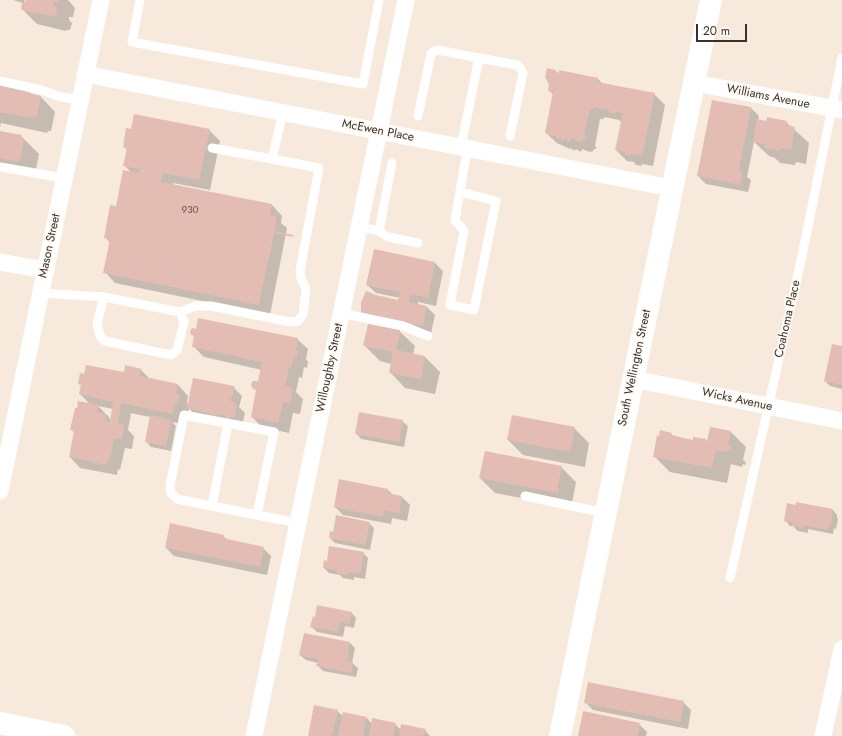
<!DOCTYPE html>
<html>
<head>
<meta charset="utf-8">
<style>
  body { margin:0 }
  #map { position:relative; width:842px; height:736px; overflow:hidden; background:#f7eadc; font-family:Jost,sans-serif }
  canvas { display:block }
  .scale { position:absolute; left:696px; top:24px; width:51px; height:18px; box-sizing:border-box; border:2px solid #36312c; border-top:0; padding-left:5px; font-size:12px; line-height:14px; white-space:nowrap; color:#36312c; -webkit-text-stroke:3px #fef9f3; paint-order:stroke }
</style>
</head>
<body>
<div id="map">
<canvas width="842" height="736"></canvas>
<div class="scale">20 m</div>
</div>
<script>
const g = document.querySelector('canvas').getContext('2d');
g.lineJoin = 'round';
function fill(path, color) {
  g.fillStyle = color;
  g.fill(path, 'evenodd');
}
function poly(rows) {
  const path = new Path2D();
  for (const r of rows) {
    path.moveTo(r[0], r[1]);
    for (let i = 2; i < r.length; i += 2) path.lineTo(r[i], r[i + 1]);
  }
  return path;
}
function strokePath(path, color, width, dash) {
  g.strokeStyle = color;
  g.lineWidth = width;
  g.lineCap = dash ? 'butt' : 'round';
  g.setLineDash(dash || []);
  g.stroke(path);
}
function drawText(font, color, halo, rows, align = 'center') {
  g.font = font + ' Jost,sans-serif';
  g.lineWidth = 3.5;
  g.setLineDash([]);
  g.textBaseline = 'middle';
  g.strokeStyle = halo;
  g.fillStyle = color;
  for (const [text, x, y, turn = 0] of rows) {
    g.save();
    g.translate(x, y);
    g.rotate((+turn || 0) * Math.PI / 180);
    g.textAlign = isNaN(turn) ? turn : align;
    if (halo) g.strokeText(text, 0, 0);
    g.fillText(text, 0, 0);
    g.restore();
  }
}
fill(poly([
  [13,0,25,0,24,3,26,4,27,0,68,0,75,8,73,17,69,17,69,20,72,23,70,30,66,30,66,31,37,24,22,9,23,3],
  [556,71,559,75,598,79,603,84,654,94,665,105,653,166,642,164,641,166,636,165,634,162,627,161,616,150,622,123,619,120,604,117,604,119,600,119,595,146,596,147,596,149,594,149,593,151,590,152,582,149,581,152,576,149,576,150,573,150,571,148,570,149,557,143,546,133,554,95,549,91,550,84,546,78],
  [0,86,29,92,33,95,40,96,55,112,51,131,48,131,47,133,1,123,0,127],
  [751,108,759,116,758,121,786,122,809,143,806,164,796,162,795,165,780,163,775,158,769,156,754,142,747,177,751,180,748,192,706,184,698,176],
  [209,130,220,141,210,190,173,183,173,185,272,205,282,216,281,223,287,228,270,315,115,283,105,272,110,243,105,237,131,172,124,165,127,150,124,147],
  [0,132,21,136,39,154,35,174,0,170],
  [435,263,443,271,436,306,418,302,418,305,427,307,435,315,431,333,362,313,372,293,374,296,399,301,400,298,376,293,367,285],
  [399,331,415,346,413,355,425,357,440,372,435,394,405,388,390,372,391,364,380,361,365,346],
  [192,334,297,339,308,349,306,359,308,362,307,368,304,367,302,378,299,377,296,392,303,399,300,414,293,413,289,433,262,427,252,417,262,370,204,357,193,346,195,338],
  [842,347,842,389,830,386,825,381],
  [141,370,151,380,178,385,188,396,187,403,189,405,233,387,242,396,239,407,245,413,242,426,196,416,189,408,188,415,183,424,172,422,176,426,171,451,151,447,146,441,150,417,131,413,128,430,134,436,132,449,125,448,120,470,118,469,117,475,80,468,70,457,75,433,71,429,91,405,80,394,82,386,79,383],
  [98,406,113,409,111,421,109,417],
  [402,421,408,426,404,447,361,439,356,433],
  [574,428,589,443,585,467,523,455,508,440],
  [731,432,746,447,743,460,746,462,745,465,743,464,742,467,731,464,727,483,670,472,655,457,671,434,675,437,694,441,706,440,708,443],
  [561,467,576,482,572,503,573,508,495,493,480,478],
  [388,490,393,495,402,497,410,505,407,521,392,518,391,524,343,515,335,507],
  [797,503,832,509,837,515,837,518,838,519,836,529,834,528,833,534,808,529,808,533,798,531,793,526,790,526,785,520,796,506],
  [369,523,374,528,370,550,335,543,330,538,333,533],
  [223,536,228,540,263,548,271,556,267,575,174,556,166,548],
  [363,553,368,558,365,579,354,577,354,580,343,578,340,575,329,573,324,568,327,562],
  [351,612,356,618,354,628,345,626,343,637,317,632,312,627],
  [350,643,355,648,352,663,358,668,356,677,323,671,317,665,318,663,306,660,300,655],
  [585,702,683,702,691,710,688,729,593,710],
  [337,711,343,716,344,713,366,717,372,724,395,724,401,730,425,730,430,736,309,736],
  [639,724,647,732,646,736,579,736]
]), '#0003');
fill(poly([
  [26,0,59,0,59,3,54,2,53,6,57,7,56,16,51,15,51,16,24,11,24,10,21,10,22,2,26,2],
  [547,68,556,70,556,72,559,73,559,70,598,78,597,82,655,93,642,156,631,154,631,156,625,154,625,152,615,150,623,113,616,112,615,114,610,113,609,110,594,107,593,109,590,109,584,135,586,135,585,139,583,139,583,141,580,141,580,142,571,139,571,142,567,141,567,138,566,138,566,140,561,140,561,137,560,137,560,139,556,138,556,136,548,135,548,134,545,133,553,92,548,91,549,83,547,82,548,79,545,78],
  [0,85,30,91,29,93,41,96,37,117,33,116,33,118,0,112],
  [712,100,751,107,739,171,743,171,740,185,697,176],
  [134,114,210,129,199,180,163,173,161,182,272,204,270,215,277,217,274,231,293,235,293,237,274,233,259,305,103,273,110,239,104,238,110,205,116,206,123,170,139,173,140,169,123,166,127,148,123,147,126,128,131,129],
  [767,117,787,121,786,125,795,127,791,150,781,148,780,151,764,148,765,144,753,142,757,119,766,121],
  [0,131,22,135,21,138,24,138,20,160,19,159,18,162,0,158],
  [374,249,435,262,428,298,411,294,409,302,427,306,423,326,414,324,413,327,409,325,409,323,368,314,368,315,361,314,361,302,366,291,372,293,372,294,398,300,400,292,366,285],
  [198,318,298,338,296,350,298,350,297,357,294,357,291,368,289,367,285,386,293,388,290,404,283,402,278,423,251,417,256,390,252,388,251,384,253,381,258,381,262,362,192,347,194,335,191,335,190,332,192,328,196,329],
  [368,324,400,330,396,350,425,356,421,379,389,373,393,352,363,346],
  [832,344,842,346,842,385,824,381],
  [86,365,124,372,125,365,142,369,140,376,178,384,176,394,180,394,177,405,174,404,172,414,121,403,118,423,124,425,122,439,114,438,110,460,108,459,107,465,69,457,74,431,70,430,75,408,77,408,78,401,99,405,97,412,106,414,105,421,110,422,113,402,79,394,81,385,78,384,80,373,84,374],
  [193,378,194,378,234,386,235,388,230,401,237,404,234,418,229,417,229,418,225,417,226,416,217,414,217,416,205,412,205,413,201,412,201,411,187,408],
  [359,412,403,420,399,442,355,434],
  [150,415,171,420,166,446,145,442],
  [512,415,575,427,570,452,507,440],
  [710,427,731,431,728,445,731,446,731,450,728,450,727,452,716,450,712,468,653,457,657,435,659,436,660,430,672,433,671,435,693,440,693,437,706,439,706,442,707,442],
  [485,451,562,466,557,488,559,488,558,493,479,478],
  [339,479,388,489,387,493,402,496,399,513,384,510,383,517,334,507],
  [796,502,832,509,832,513,833,513,831,524,829,524,828,530,803,525,803,528,792,526,793,523,784,521,787,503,796,505],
  [336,515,370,522,365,545,329,538,330,531,333,532],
  [170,523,224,535,223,538,264,547,260,567,165,548],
  [329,546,364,552,360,574,349,572,348,575,336,573,337,570,323,568,324,560,327,561],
  [317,605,352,612,349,624,340,622,338,632,310,627,313,616,315,617],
  [304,633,350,642,347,661,353,662,351,673,316,666,318,659,299,655],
  [588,682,684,701,680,722,584,703],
  [314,705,338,710,332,736,308,736],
  [583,711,640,723,637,736,578,736],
  [343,712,366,717,363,736,338,736],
  [372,718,396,723,393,736,369,736],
  [401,724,426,729,424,736,399,736]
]), '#e3bdb3');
strokePath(poly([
  [140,0,132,42,363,84,379,0],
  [479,58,517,65,521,69,523,73,510,136],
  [0,81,41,90,61,97,80,100],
  [418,116,431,54,434,51,438,50,479,58,461,147],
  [212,148,272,159],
  [0,167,64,178],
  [460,192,496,201,474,310,450,305,464,231,455,220,465,162,468,148],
  [359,227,379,231,388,237,418,243],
  [379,231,392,163],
  [41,293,104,297,180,312,184,322,177,350,171,355,105,341,100,336,97,323,104,297],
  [180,312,196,306,211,306,290,322,298,321,303,314,306,289,301,278,300,271,319,168,272,159,283,112],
  [341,313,403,326,428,336],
  [525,496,605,513],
  [212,506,228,423],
  [257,515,274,432,184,415,170,486,171,493,177,499,257,515,283,520,298,523],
  [730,578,802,256,842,58]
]), '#fff', 9);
strokePath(poly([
  [85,74,671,188],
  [694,83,842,110],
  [0,262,46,270],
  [633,379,842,421],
  [0,491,101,0],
  [254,736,406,0],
  [823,736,842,649]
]), '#fff', 17);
strokePath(poly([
  [0,723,64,736],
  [560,736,711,0]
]), '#fff', 22);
drawText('10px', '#61544e', null, [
  ["930",190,211]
]);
drawText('12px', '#36312c', '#fef9f3', [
  ["Williams Avenue",768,97,11],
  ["McEwen Place",378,131,11],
  ["Mason Street",50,246,-78],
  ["Coahoma Place",788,319,-77],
  ["Willoughby Street",330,368,-78],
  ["South Wellington Street",635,368,-78],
  ["Wicks Avenue",737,400,12]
]);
</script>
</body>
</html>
